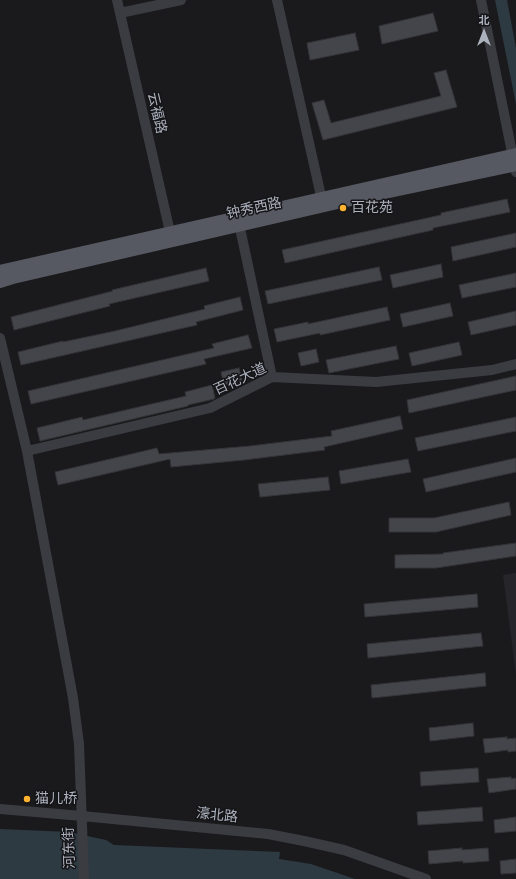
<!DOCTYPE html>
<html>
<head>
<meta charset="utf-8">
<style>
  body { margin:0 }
  #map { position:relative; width:516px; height:879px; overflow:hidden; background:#1a1a1d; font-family:"Golos Text","Noto Sans SC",sans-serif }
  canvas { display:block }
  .north { position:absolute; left:464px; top:12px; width:40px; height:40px; -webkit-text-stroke:3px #151518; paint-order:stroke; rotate:0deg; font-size:11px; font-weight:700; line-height:16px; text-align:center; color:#acb2bd }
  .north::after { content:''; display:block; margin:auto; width:14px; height:18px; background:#acb2bd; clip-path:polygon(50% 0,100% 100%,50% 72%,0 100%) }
</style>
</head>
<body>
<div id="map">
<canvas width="516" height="879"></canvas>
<div class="north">北</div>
</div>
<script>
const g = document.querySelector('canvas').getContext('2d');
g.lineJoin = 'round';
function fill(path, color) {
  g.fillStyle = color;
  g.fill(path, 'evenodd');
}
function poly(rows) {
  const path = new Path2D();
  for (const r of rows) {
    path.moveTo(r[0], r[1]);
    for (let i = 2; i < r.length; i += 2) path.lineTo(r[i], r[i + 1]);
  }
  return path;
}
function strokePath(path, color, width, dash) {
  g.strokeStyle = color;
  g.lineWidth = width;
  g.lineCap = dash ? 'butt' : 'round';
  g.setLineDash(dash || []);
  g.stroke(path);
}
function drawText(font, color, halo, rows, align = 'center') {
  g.font = font + ' "Golos Text","Noto Sans SC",sans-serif';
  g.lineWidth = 3;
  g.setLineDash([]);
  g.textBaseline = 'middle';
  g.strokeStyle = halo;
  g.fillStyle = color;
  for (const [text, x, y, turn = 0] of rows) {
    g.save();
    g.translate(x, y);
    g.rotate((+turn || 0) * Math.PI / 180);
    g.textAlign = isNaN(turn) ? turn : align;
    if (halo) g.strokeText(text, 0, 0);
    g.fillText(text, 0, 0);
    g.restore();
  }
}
fill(poly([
  [516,573,516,675,503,575]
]), '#26262a');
fill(poly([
  [495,0,507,0,516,48,516,104],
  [0,829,69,832,106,840,114,845,280,852,279,859,311,864,355,879,0,879]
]), '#2e3a42');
const building = poly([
  [433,13,438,31,382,44,379,26,433,13],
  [355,33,359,50,310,60,307,43,355,33],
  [446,70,457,107,323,140,312,103,324,100,331,123,441,96,434,73,446,70],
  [507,199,510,212,433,228,433,230,285,263,282,250,441,215,441,213,507,199],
  [516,233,516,247,453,261,451,247,516,233],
  [441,264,443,277,393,288,390,275,441,264],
  [379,267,382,280,268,304,265,291,379,267],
  [206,268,209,281,109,304,110,306,14,330,11,317,113,291,112,290,206,268],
  [516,273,516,287,462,298,459,285,516,273],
  [240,297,243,310,196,322,197,325,21,365,18,352,63,341,63,342,115,331,205,309,204,306,240,297],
  [450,303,453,316,403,327,400,314,450,303],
  [387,307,390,320,320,335,320,333,277,342,274,329,308,322,308,324,387,307],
  [516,311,516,325,471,335,468,322,516,311],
  [248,335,252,348,204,359,206,364,31,404,28,391,214,348,212,344,248,335],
  [459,342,462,355,412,366,409,353,459,342],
  [396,346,399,359,329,373,326,360,396,346],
  [316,349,319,362,301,366,298,353,316,349],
  [239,368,242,381,224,385,221,372,239,368],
  [516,376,516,390,409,413,407,400,516,376],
  [212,385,215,398,214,399,188,405,188,406,40,441,37,428,82,417,83,420,186,396,185,392,212,385],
  [400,416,403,429,324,447,325,450,244,460,171,467,170,459,58,485,55,472,157,448,159,454,250,446,332,436,331,431,400,416],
  [516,417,516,431,418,451,415,438,516,417],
  [516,458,516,472,426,492,423,479,516,458],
  [408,459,411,472,341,484,339,471,408,459],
  [328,477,330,490,260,497,258,484,328,477],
  [509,502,511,515,436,532,389,532,389,518,434,518,509,502],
  [516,543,516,556,436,568,395,568,395,555,443,554,443,553,516,543],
  [477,594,478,607,365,617,364,604,477,594],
  [481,633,483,646,368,658,367,644,481,633],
  [485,673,486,686,372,698,371,685,485,673],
  [473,723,474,736,430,741,429,728,473,723],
  [507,737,507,739,516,738,516,751,508,752,508,750,485,753,483,739,507,737],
  [478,768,479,782,421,786,420,772,478,768],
  [511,777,511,779,516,778,516,789,489,793,487,779,511,777],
  [482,807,483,821,418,825,417,812,482,807],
  [516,817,516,831,495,833,494,820,516,817],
  [462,848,462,850,488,848,489,861,463,863,463,861,429,864,428,851,462,848],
  [516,859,516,873,501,874,500,861,516,859]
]);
fill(building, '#44454a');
strokePath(building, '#343439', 1);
strokePath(poly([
  [117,0,170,232],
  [277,0,323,205],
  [481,0,516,172],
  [120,13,181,0],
  [238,219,272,377],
  [0,338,27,451,73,698,79,744,84,879],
  [27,451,210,408,272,377,376,382,492,370,516,364],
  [0,809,82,816,268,834,304,841,344,850,426,879]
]), '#3b3c42', 10);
strokePath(poly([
  [0,271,516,154],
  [0,282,13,278,342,202,516,165]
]), '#565961', 12);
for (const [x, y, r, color] of [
  [343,208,4,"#ffb230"],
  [27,799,4,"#ffb230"]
]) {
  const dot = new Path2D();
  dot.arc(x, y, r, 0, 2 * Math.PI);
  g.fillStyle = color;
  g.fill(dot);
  strokePath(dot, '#151518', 1.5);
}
drawText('14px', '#acb2bd', '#151518', [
  ["云福路",157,113,77],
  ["钟秀西路",254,208,-12],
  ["百花大道",240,379,-25],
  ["濠北路",217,815,6],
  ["河东街",69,848,-92]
]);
drawText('14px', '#acb2bd', '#151518', [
  ["百花苑",351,208],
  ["猫儿桥",35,799]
], 'left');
</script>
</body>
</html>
